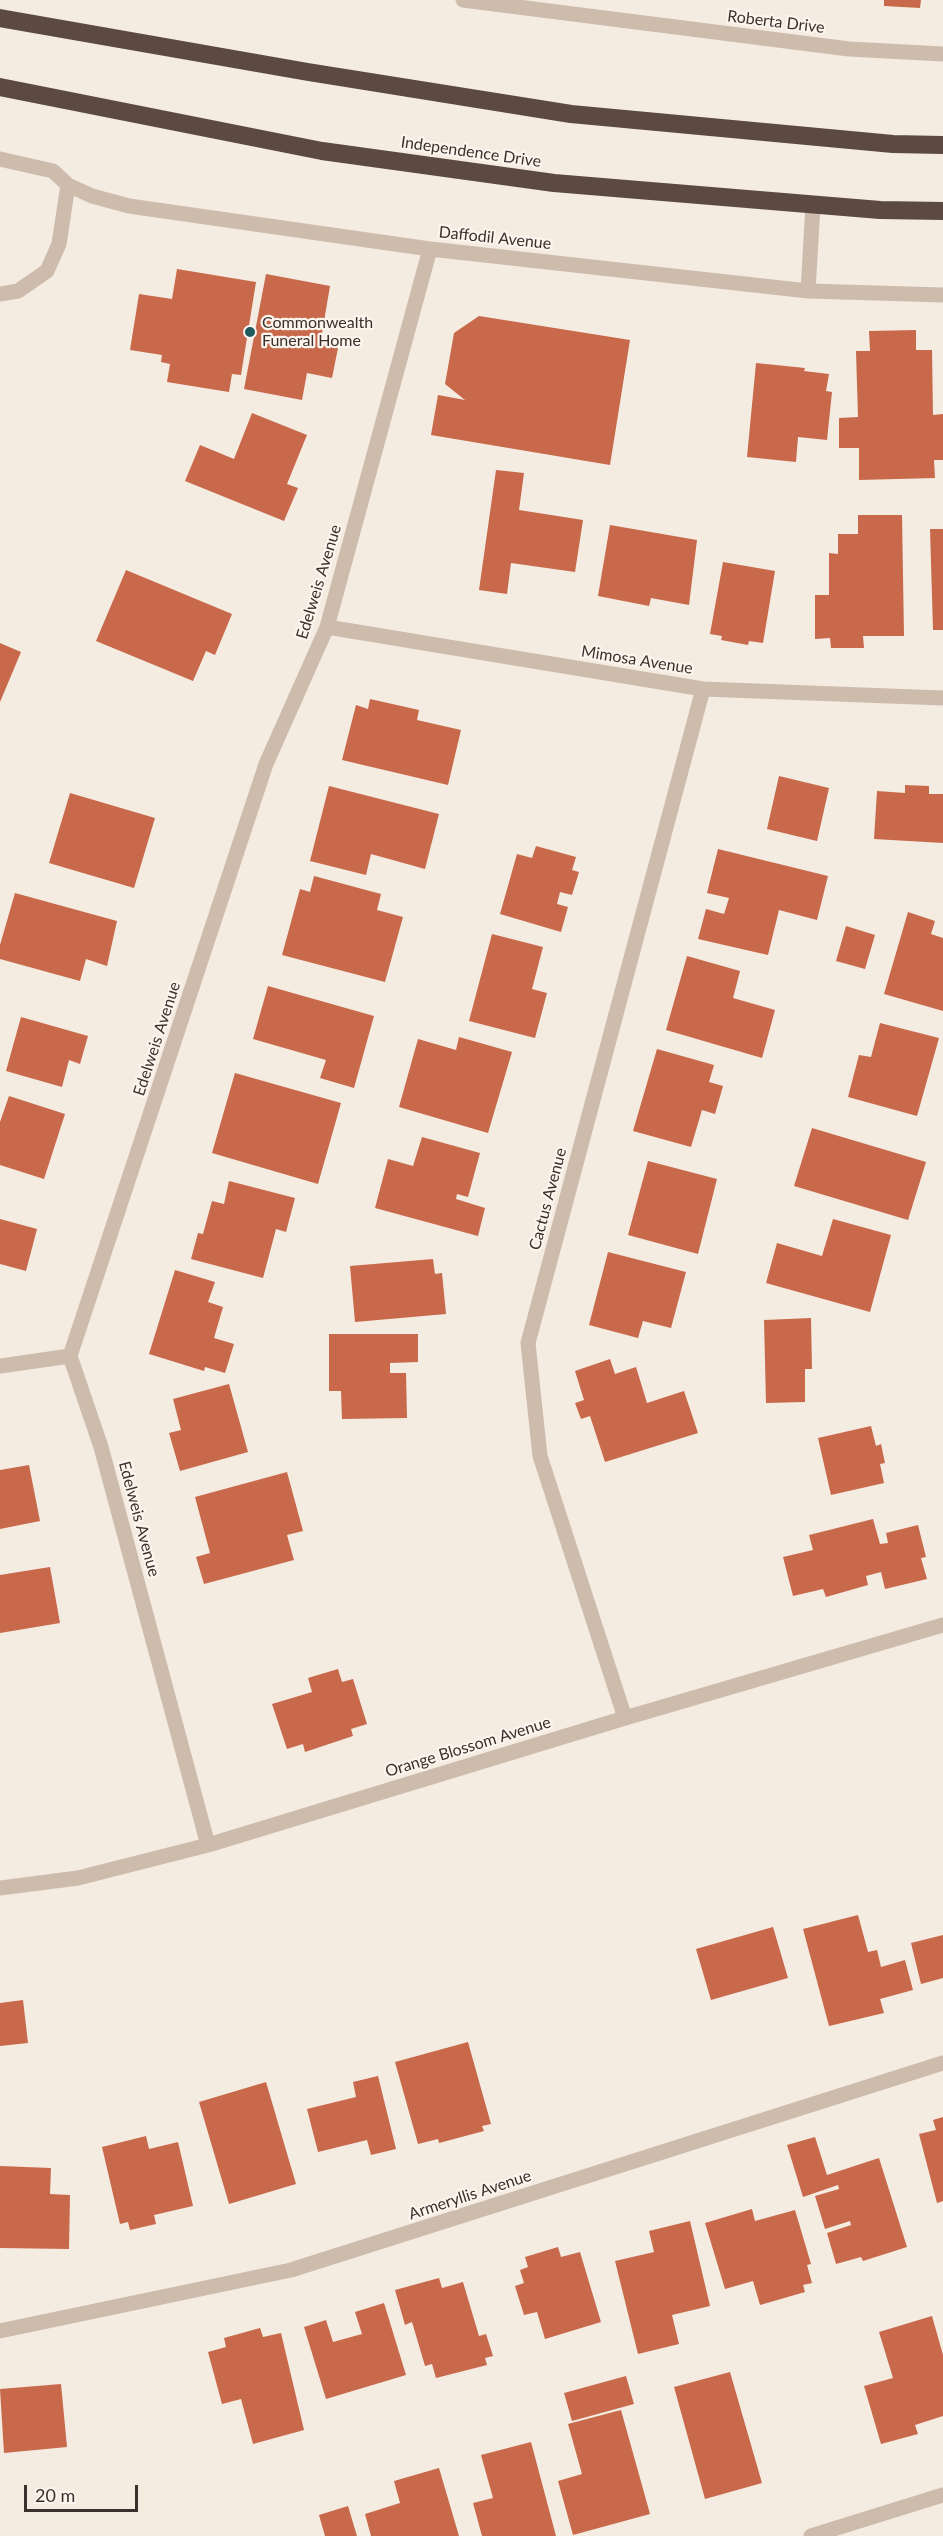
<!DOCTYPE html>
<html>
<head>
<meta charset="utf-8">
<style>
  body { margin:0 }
  #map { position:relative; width:943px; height:2536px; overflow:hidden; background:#f4ebe1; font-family:Lato,sans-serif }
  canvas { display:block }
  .scale { position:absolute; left:24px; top:2485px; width:114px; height:27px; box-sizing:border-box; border:3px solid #3b302b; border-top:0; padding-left:8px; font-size:18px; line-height:21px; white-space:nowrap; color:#3b302b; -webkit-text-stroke:4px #fbf5ee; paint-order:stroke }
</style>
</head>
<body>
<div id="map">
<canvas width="943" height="2536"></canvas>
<div class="scale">20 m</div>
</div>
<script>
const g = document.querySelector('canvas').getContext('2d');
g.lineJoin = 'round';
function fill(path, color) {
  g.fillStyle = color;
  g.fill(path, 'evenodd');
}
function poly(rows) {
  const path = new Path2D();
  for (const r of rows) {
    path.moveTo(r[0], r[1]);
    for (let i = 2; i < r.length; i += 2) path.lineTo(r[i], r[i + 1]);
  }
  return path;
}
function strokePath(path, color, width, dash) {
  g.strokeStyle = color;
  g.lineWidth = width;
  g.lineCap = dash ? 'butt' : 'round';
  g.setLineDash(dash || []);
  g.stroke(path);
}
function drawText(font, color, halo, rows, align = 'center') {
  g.font = font + ' Lato,sans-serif';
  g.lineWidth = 4.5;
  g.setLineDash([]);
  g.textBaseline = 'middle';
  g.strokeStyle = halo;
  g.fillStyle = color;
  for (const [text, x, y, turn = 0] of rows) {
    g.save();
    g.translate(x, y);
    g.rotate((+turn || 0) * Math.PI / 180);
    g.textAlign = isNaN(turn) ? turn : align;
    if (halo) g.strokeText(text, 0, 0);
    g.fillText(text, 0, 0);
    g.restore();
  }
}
fill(poly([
  [884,0,921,0,920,8,884,6],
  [177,269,256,282,241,375,232,374,229,392,167,382,170,364,161,362,162,355,130,350,139,294,172,299],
  [266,274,330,286,320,345,338,348,332,378,307,373,302,400,244,389],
  [479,316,630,340,610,465,431,435,438,395,465,400,445,384,454,333],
  [916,330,916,350,932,350,933,415,943,414,943,460,934,460,935,478,859,480,859,448,839,448,839,418,858,417,856,351,870,351,869,331],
  [756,363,805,368,804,371,829,374,826,391,832,392,827,440,798,437,796,462,747,457],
  [252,413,307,435,287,484,298,488,284,521,185,481,200,445,234,459],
  [496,470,524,473,519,510,583,520,575,572,511,563,507,594,479,590],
  [858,515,902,515,904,636,863,636,864,648,831,648,830,638,815,639,815,595,829,595,829,553,838,554,838,534,858,534],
  [610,525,697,540,689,605,651,598,649,606,598,596],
  [930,529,943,529,943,630,933,630],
  [723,562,775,571,763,643,749,641,748,645,721,640,722,636,710,634],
  [126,570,232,614,215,655,206,651,193,681,96,641],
  [0,643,21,652,0,702],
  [370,699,419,710,417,720,461,730,448,785,342,760,356,705,368,709],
  [779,776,829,788,817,841,767,829],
  [905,785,929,786,929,794,943,794,943,843,874,839,877,791,905,793],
  [329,786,439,814,425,869,371,854,366,875,310,861],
  [70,793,155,818,134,888,49,863],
  [536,846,576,857,572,870,579,872,572,895,560,892,557,904,568,907,561,932,500,914,517,854,532,858],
  [718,849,828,876,817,920,779,910,768,955,698,939,706,909,724,914,729,898,707,893],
  [314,876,381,894,377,910,403,917,385,982,282,955,300,889,310,892],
  [15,893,117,921,107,966,86,959,80,981,0,959,0,945],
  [908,912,935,921,931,934,943,938,943,1011,884,994],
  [846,926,875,935,865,969,836,961],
  [492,934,543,947,532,989,547,993,535,1038,469,1021],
  [687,956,740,971,733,998,775,1010,762,1058,666,1030],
  [268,986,374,1016,354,1088,320,1078,326,1060,253,1039],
  [21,1017,88,1036,80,1064,69,1060,62,1087,6,1071],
  [880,1023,939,1038,917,1116,848,1097,859,1055,871,1057],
  [459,1037,512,1052,488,1133,399,1107,418,1039,456,1050],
  [657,1049,714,1065,709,1082,723,1086,715,1114,702,1110,691,1147,633,1131],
  [235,1073,341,1103,318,1184,212,1153],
  [9,1096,65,1114,44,1179,0,1165,0,1122],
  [812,1128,926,1162,908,1220,794,1186],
  [422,1137,480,1153,468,1197,457,1194,456,1199,485,1208,478,1236,375,1208,388,1159,413,1166],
  [648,1161,717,1179,698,1254,628,1235],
  [229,1181,295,1198,286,1232,276,1229,263,1278,191,1259,198,1233,203,1234,212,1201,224,1204],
  [0,1219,37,1229,26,1271,0,1264],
  [833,1219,891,1235,870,1312,766,1283,777,1243,822,1256],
  [608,1252,686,1272,671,1328,643,1321,638,1338,589,1325],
  [433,1259,435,1274,442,1273,446,1314,355,1322,350,1266],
  [175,1270,215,1282,208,1302,223,1307,214,1338,234,1344,225,1373,205,1367,204,1371,149,1354],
  [811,1318,812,1369,805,1369,805,1402,766,1403,764,1320],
  [329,1334,418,1334,418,1362,390,1363,390,1373,406,1373,407,1418,342,1419,341,1391,329,1391],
  [610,1359,615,1374,636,1367,647,1403,684,1391,698,1433,605,1462,590,1416,581,1419,575,1403,584,1400,575,1371],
  [229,1384,248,1452,180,1471,169,1433,181,1430,173,1399],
  [871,1426,876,1446,881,1444,885,1463,880,1464,884,1483,831,1495,818,1438],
  [29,1465,40,1521,0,1529,0,1470],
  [287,1472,303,1531,287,1535,294,1560,204,1584,196,1557,210,1553,195,1497],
  [873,1519,880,1544,888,1543,886,1533,918,1525,926,1557,921,1558,927,1579,885,1589,881,1572,866,1576,868,1585,826,1597,823,1589,793,1596,783,1557,813,1550,809,1535],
  [50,1567,60,1623,0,1633,0,1575],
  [338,1669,342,1682,353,1679,367,1724,351,1729,353,1736,305,1752,303,1744,287,1749,272,1704,312,1692,308,1678],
  [858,1915,868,1952,877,1950,881,1967,905,1960,913,1990,880,1999,884,2013,829,2026,803,1929],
  [773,1927,788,1978,711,2000,696,1949],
  [943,1935,943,1978,921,1984,911,1943],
  [23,2000,28,2043,0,2046,0,2003],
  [468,2042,491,2124,482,2126,484,2131,439,2143,438,2139,418,2144,395,2062],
  [378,2076,396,2149,371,2155,367,2140,318,2152,307,2109,356,2097,353,2082],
  [266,2082,296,2184,229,2204,199,2102],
  [943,2117,943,2201,937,2203,919,2134,936,2130,933,2120],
  [146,2136,149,2149,178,2142,193,2206,154,2215,156,2224,130,2230,128,2222,120,2224,102,2147],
  [815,2137,827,2175,879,2158,907,2247,863,2261,861,2257,836,2264,827,2233,851,2225,850,2221,825,2229,815,2196,839,2189,838,2185,803,2197,787,2145],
  [0,2166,51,2168,50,2194,70,2195,69,2249,0,2248],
  [752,2209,755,2221,795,2210,811,2264,807,2265,812,2283,803,2285,805,2292,760,2305,753,2281,725,2289,705,2223],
  [690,2221,710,2306,672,2315,679,2344,638,2354,615,2261,654,2252,649,2231],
  [558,2247,561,2257,580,2252,601,2322,545,2339,537,2312,524,2315,515,2286,524,2283,520,2270,528,2267,525,2257],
  [439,2278,442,2288,463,2282,479,2336,486,2334,493,2356,485,2358,487,2365,436,2378,432,2364,425,2366,412,2322,405,2325,395,2290],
  [384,2303,406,2375,326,2399,304,2327,326,2320,333,2342,362,2334,355,2312],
  [932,2316,943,2355,943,2416,915,2425,918,2434,881,2444,864,2386,893,2378,879,2332],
  [260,2328,263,2337,281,2333,304,2430,253,2444,241,2399,222,2404,208,2352,226,2347,224,2338],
  [730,2372,762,2483,705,2499,674,2387],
  [626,2376,634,2404,572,2421,564,2393],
  [61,2384,67,2447,4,2453,0,2389],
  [621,2410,650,2514,573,2535,558,2481,582,2474,568,2424],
  [531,2442,556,2536,482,2536,473,2503,493,2498,481,2455],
  [439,2468,459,2536,371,2536,365,2514,400,2503,394,2481],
  [348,2506,357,2536,325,2536,319,2515]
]), '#c8694b');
strokePath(poly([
  [463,0,849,49,943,54],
  [0,159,53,171,68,185,92,196,129,206,430,249,808,291,943,295],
  [808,291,813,205],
  [0,294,18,291,47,271,59,244,68,185],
  [327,627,703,689,943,698],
  [0,1366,70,1356],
  [625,1718,540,1456,528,1343,703,689],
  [208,1845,101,1447,70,1356,266,764,327,627,430,249],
  [0,1888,78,1878,208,1845,625,1718,943,1625],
  [0,2331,291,2270,943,2063],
  [811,2536,943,2495]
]), '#cdbbac', 15);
strokePath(poly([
  [0,18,308,72,571,114,893,144,943,145],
  [0,87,322,151,554,183,880,210,943,211]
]), '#5c4a42', 18);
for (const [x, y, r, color] of [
  [250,332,6,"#1f5a5e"]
]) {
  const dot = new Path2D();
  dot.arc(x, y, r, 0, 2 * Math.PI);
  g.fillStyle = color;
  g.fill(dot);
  strokePath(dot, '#fbf5ee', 2);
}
drawText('16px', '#3b302b', '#fbf5ee', [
  ["Roberta Drive",776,22,7],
  ["Independence Drive",471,152,8],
  ["Daffodil Avenue",495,238,6],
  ["Edelweis Avenue",319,582,-73],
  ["Mimosa Avenue",637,660,9],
  ["Edelweis Avenue",157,1039,-72],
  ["Cactus Avenue",548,1199,-75],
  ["Edelweis Avenue",139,1519,75],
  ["Orange Blossom Avenue",468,1747,-17],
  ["Armeryllis Avenue",470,2195,-18]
]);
drawText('16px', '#3b302b', '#fbf5ee', [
  ["Commonwealth",262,323],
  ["Funeral Home",262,341]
], 'left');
</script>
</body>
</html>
